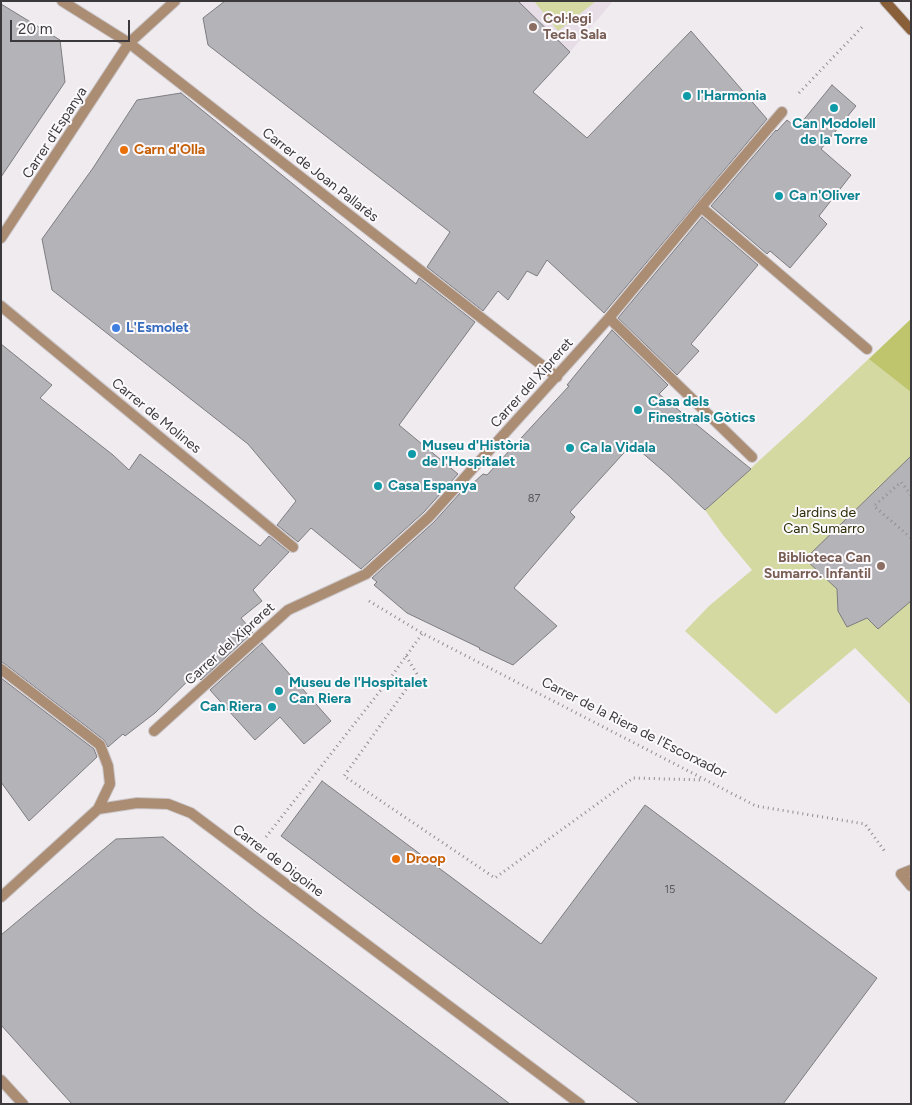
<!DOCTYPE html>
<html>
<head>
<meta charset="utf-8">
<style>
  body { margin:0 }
  #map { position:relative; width:912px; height:1105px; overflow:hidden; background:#efebef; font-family:Figtree,sans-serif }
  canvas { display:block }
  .frame { position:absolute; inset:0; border:2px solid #3b393b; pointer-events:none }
  .scale { position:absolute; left:10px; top:20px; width:120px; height:22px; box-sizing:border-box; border:2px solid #3b393b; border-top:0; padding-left:6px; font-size:15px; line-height:18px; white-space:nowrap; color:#3b393b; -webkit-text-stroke:4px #fcf9fd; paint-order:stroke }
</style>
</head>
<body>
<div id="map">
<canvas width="912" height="1105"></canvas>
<div class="frame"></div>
<div class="scale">20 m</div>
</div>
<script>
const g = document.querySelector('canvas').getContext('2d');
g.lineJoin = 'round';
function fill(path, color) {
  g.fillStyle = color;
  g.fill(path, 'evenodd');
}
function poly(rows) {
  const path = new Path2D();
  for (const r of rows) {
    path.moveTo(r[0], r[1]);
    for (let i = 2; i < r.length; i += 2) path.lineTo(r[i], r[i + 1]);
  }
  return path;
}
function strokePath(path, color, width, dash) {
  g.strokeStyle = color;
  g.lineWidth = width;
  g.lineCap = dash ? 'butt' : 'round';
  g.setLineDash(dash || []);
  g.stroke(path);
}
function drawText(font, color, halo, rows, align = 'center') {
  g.font = font + ' Figtree,sans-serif';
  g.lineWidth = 4;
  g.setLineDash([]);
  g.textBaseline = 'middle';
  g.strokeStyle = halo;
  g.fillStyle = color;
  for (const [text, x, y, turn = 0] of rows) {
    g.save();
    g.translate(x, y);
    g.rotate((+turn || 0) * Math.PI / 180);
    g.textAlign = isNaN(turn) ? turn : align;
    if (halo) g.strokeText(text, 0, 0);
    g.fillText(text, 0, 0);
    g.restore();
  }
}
fill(poly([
  [454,1,613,1,570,52]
]), '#e6dde6');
fill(poly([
  [534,1,596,1,558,31],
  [911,319,911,705,855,648,776,714,685,631,709,606,752,570,723,535,705,510,807,417]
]), '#d4d9a2');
fill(poly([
  [911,319,911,392,869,359]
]), '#bfc56c');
const building = poly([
  [225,1,518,1,570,52,533,92,587,138,691,31,767,119,604,313,547,260,537,276,527,271,508,300,498,291,483,311,427,267,450,232,208,45,203,18,225,1],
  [1,4,60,40,65,82,1,177,1,4],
  [832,85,856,106,821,149,851,175,819,216,827,224,790,268,770,251,767,254,711,206,776,130,777,131,787,120,797,128,832,85],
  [181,93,416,284,419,278,475,322,399,425,458,474,424,512,361,569,311,528,298,542,277,525,296,501,248,444,52,290,42,239,93,168,137,100,181,93],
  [702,217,758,265,691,344,699,351,677,375,618,318,702,217],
  [612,330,668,385,659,394,751,469,705,510,668,475,632,444,570,512,575,517,514,588,557,626,513,665,479,649,480,648,407,613,374,585,377,582,372,578,434,522,469,483,471,485,483,474,487,475,569,386,567,385,612,330],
  [1,344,52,385,40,398,113,455,129,470,140,454,260,546,269,536,289,552,253,590,262,601,241,618,253,632,201,680,195,674,155,713,125,736,123,734,108,747,104,740,5,664,1,662,1,344],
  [911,456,911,601,878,629,867,618,847,627,838,611,837,589,805,559,911,456],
  [262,643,331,721,304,744,280,717,255,740,210,690,262,643],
  [1,678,94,749,97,757,29,821,1,782,1,678],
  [322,781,541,944,645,805,877,978,783,1104,640,1104,281,836,322,781],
  [163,837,256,912,510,1104,72,1104,1,1025,1,935,116,839,163,837]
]);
fill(building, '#b4b4b8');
strokePath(building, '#7d7c80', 1);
const street = poly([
  [62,1,129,43,557,377],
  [701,207,867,349],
  [1,238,129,43,175,1],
  [1,306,293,547],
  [609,318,752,457],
  [1,669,100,745,108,766,110,784,98,809,1,897],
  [154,731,288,610,366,574,429,517,609,318,701,207,782,112],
  [98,809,137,803,168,804,191,813,580,1104],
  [911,870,901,874,911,886],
  [1,1080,23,1104]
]);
const secondary = poly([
  [885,1,911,30]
]);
strokePath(street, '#cbc7cb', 12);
strokePath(secondary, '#cbc7cb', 12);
strokePath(poly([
  [799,93,864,25],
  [911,495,901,482,874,506,911,538],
  [369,601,422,633,756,806,865,824,886,853],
  [406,656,417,674,344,776,495,878,633,778,703,780],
  [266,837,391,677,422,634]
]), '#908d90', 3, [1, 4]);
strokePath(street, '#ab8d74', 10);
strokePath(secondary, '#895f39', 10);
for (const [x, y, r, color] of [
  [533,27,5,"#8d6e63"],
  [687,96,5,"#0f9aa8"],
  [834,108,5,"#0f9aa8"],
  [124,150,5,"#e8710a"],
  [779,196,5,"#0f9aa8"],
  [116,328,5,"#3f7fe0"],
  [638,410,5,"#0f9aa8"],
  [570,448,5,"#0f9aa8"],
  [412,454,5,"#0f9aa8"],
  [378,486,5,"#0f9aa8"],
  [881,566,5,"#8d6e63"],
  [279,691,5,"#0f9aa8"],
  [272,707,5,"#0f9aa8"],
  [396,859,5,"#e8710a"]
]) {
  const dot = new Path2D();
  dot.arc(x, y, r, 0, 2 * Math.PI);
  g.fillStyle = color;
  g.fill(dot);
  strokePath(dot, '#fcf9fd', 2);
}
drawText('11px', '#59585a', null, [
  ["87",534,499],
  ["15",670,890]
]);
drawText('bold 14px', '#785e54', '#fcf9fd', [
  ["Col·legi",543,19],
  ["Tecla Sala",543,35],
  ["Biblioteca Can",871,558,"right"],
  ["Sumarro. Infantil",871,574,"right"]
], 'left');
drawText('bold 14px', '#0d838f', '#fcf9fd', [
  ["l'Harmonia",697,96],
  ["Can Modolell",834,124,"center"],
  ["de la Torre",834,140,"center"],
  ["Ca n'Oliver",789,196],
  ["Casa dels",648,402],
  ["Finestrals Gòtics",648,418],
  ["Museu d'Història",422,446],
  ["de l'Hospitalet",422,462],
  ["Ca la Vidala",580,448],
  ["Casa Espanya",388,486],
  ["Museu de l'Hospitalet",289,683],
  ["Can Riera",289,699],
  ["Can Riera",262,707,"right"]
], 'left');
drawText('14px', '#3b393b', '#fcf9fd', [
  ["Carrer d'Espanya",55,133,-57],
  ["Carrer de Joan Pallarès",320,175,38],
  ["Carrer del Xipreret",532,383,-48],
  ["Carrer de Molines",156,416,39],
  ["Carrer del Xipreret",230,644,-42],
  ["Carrer de la Riera de l'Escorxador",634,728,27],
  ["Carrer de Digoine",278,861,37]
]);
drawText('bold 14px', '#c56008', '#fcf9fd', [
  ["Carn d'Olla",134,150],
  ["Droop",406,859]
], 'left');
drawText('bold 14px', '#366cbe', '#fcf9fd', [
  ["L'Esmolet",126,328]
], 'left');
drawText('14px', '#2b2d06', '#fcf9fd', [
  ["Jardins de",824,513],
  ["Can Sumarro",824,529]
]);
</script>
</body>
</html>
